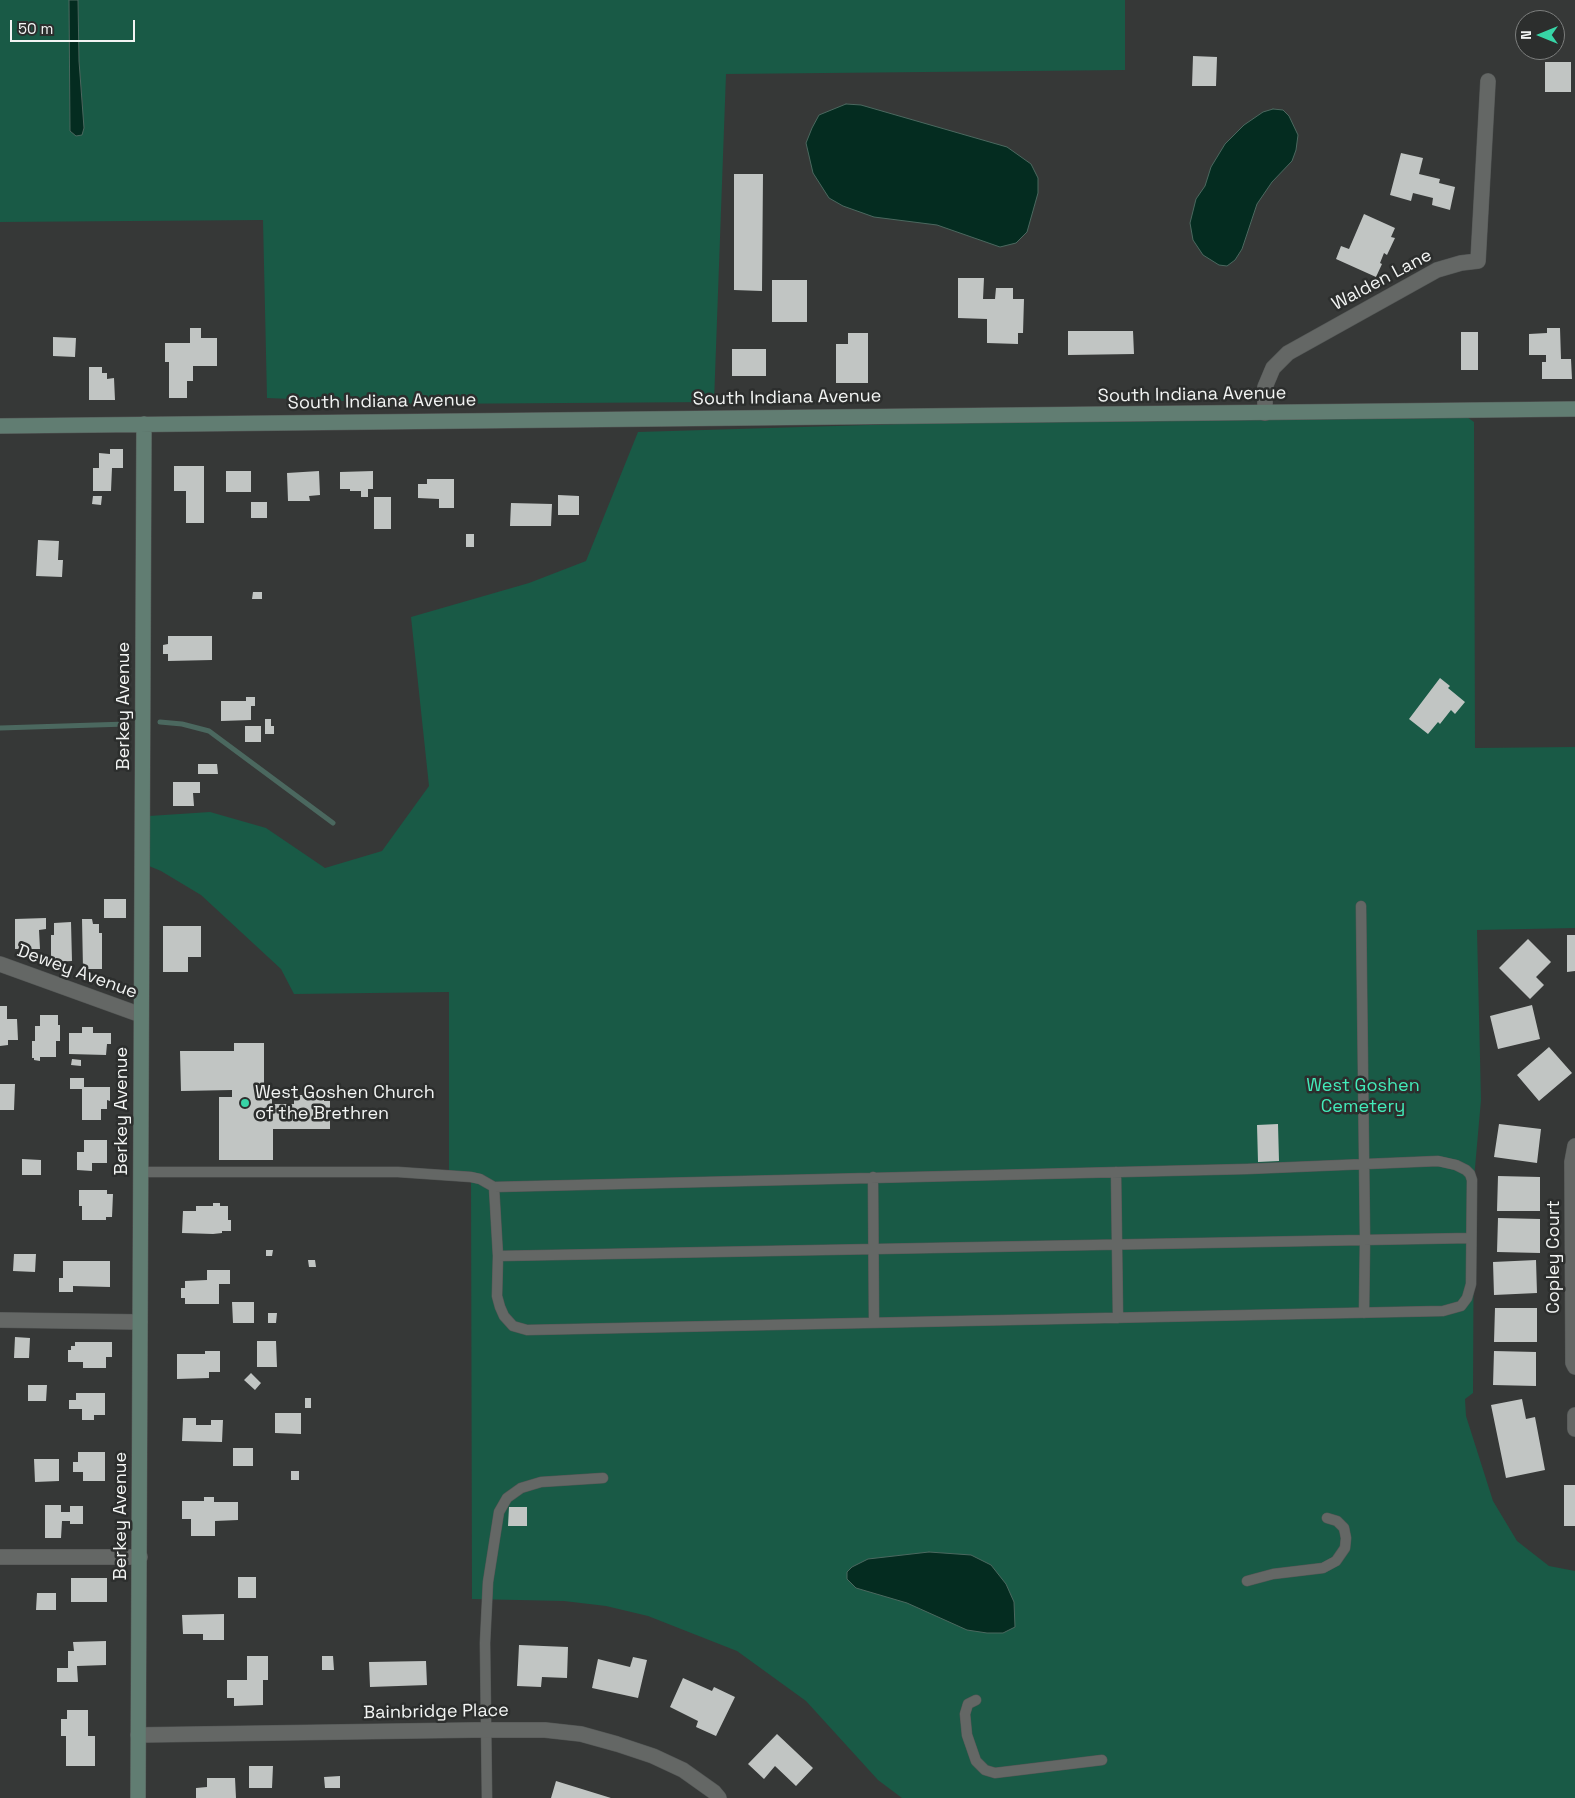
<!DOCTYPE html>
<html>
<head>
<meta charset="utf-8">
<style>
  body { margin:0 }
  #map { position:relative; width:1575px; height:1798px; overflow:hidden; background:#363837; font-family:"Space Grotesk",sans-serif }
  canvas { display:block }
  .north { position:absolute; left:1515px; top:10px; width:50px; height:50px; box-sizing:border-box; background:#2c2e2d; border:1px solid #7b7d7c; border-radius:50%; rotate:270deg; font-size:14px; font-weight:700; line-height:20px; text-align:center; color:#f2f4f3 }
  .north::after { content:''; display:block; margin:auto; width:18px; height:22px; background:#37d4a6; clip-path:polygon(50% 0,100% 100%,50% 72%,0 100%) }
  .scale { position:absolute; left:10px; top:20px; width:125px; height:22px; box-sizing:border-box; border:2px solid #f2f4f3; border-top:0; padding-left:6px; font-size:15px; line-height:18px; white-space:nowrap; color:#f2f4f3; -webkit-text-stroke:4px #2c2e2d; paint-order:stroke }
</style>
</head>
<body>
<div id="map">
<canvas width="1575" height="1798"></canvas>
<div class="north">N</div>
<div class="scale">50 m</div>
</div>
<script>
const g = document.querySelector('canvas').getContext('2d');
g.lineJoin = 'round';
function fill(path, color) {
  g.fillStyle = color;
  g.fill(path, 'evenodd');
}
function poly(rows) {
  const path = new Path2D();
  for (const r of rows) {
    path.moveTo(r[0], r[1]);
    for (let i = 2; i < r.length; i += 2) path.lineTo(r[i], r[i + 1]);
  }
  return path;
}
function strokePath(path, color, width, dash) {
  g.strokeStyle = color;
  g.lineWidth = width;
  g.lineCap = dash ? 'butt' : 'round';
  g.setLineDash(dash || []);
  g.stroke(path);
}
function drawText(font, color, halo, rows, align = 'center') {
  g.font = font + ' "Space Grotesk",sans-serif';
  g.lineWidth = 5;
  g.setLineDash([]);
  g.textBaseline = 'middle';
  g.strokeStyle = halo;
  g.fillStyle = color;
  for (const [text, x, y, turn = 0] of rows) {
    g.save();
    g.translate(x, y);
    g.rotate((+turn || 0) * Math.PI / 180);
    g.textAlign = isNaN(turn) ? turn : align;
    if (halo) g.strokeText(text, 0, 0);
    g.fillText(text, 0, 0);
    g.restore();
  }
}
fill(poly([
  [0,0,69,0,70,131,76,136,83,108,79,61,78,0,1125,0,1125,70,726,74,714,402,419,404,267,398,263,220,0,222],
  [1457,410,1474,422,1475,748,1575,747,1575,928,1477,930,1481,1100,1474,1179,1473,1393,1465,1399,1466,1416,1493,1501,1517,1541,1549,1566,1575,1571,1575,1798,902,1798,878,1780,806,1701,737,1651,648,1616,606,1606,564,1601,472,1599,471,1177,449,1175,449,992,294,994,281,969,201,895,161,871,149,866,149,816,210,812,266,828,325,868,382,851,429,786,411,617,529,583,586,561,638,432,1265,413]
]), '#195a46');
const water = poly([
  [69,0,78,0,79,61,84,128,82,135,76,136,70,131,69,0],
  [846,104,861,105,1007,147,1031,164,1038,178,1038,193,1027,232,1016,243,1000,247,937,225,874,217,843,206,829,198,813,173,806,143,812,128,819,115,846,104],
  [1273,109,1283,110,1289,116,1298,135,1296,150,1292,161,1272,182,1257,204,1242,249,1235,260,1227,266,1219,265,1203,255,1193,240,1190,223,1196,199,1205,186,1211,167,1225,144,1244,125,1263,112,1273,109],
  [929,1552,971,1555,991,1565,1006,1584,1014,1602,1015,1627,1003,1633,987,1633,967,1630,907,1603,856,1588,847,1579,847,1572,852,1567,868,1559,929,1552]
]);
fill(water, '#042c20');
strokePath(water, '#4b685f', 1);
strokePath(poly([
  [160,722,182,724,209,731,333,823],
  [0,728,127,724]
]), '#4b685f', 5);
fill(poly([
  [1193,56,1217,57,1216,86,1192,86],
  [1545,62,1571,62,1571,92,1545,92],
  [1401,153,1423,158,1419,174,1440,179,1439,183,1455,187,1450,210,1432,205,1433,198,1413,193,1411,201,1390,195],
  [734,174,763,174,762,291,734,290],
  [1364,214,1395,228,1391,237,1395,238,1387,255,1384,253,1380,263,1382,264,1376,277,1336,259,1341,246,1349,249],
  [958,278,984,278,983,299,995,299,996,288,1013,288,1013,299,1024,299,1023,333,1018,333,1018,344,987,343,987,319,958,318],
  [772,280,807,280,807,322,772,322],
  [190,328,201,328,201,338,217,338,217,366,193,366,193,381,187,381,187,398,169,398,169,362,165,362,165,343,190,343],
  [1547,328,1560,328,1561,359,1571,359,1572,379,1542,379,1542,362,1546,362,1546,355,1529,355,1529,334,1547,333],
  [1068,331,1133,331,1134,354,1068,355],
  [1461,332,1478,332,1478,370,1461,370],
  [848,333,868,333,868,383,836,383,836,344,848,344],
  [53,337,76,338,75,357,53,356],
  [732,349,766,349,766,376,732,376],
  [89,367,102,367,102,373,107,373,107,379,114,378,115,400,89,400],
  [110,449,123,449,123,468,112,468,111,491,93,491,93,468,99,468,99,453,110,454],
  [174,466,204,466,204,523,186,523,186,491,174,491],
  [226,471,251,471,251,492,226,492],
  [319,471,320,495,309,496,310,501,288,501,287,473],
  [373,471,373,489,368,489,368,497,361,497,361,491,350,491,350,489,340,489,340,472],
  [427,479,454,479,454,508,439,508,439,499,418,498,418,484,427,484],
  [558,495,579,496,579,515,558,515],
  [93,496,102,496,101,505,92,504],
  [374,497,391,497,391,529,374,529],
  [251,502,267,502,267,518,251,518],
  [511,503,552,504,551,526,510,526],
  [466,534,474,534,474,547,466,547],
  [38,540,59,541,58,560,63,560,62,577,36,576],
  [253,592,262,592,262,599,252,599],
  [168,636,212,636,212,660,168,661,168,654,163,654,163,645,168,644],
  [1440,678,1450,686,1448,688,1465,702,1455,714,1451,710,1440,724,1438,722,1428,734,1409,719],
  [246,697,255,697,255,706,251,706,251,720,221,721,221,701,246,701],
  [265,719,271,719,271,726,274,726,274,734,265,734],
  [245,726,261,726,261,742,245,742],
  [198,764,217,764,218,774,198,774],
  [173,782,200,782,200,793,193,793,194,806,173,806],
  [104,899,126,899,126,918,104,918],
  [46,918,46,929,39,930,40,949,15,949,15,919],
  [82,919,92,919,93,924,99,924,99,933,102,933,102,969,83,969],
  [71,922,72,961,51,962,51,935,54,935,54,923],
  [163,926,201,926,201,957,188,957,188,972,163,972],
  [1567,935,1575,935,1575,971,1567,972],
  [1528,939,1551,962,1536,977,1544,985,1530,999,1499,968],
  [1532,1005,1540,1039,1498,1049,1490,1016],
  [0,1006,7,1006,7,1019,17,1019,18,1040,8,1040,8,1045,0,1046],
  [40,1015,58,1015,58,1025,60,1025,60,1041,56,1041,56,1057,40,1057,40,1061,34,1060,34,1058,32,1058,32,1041,35,1041,35,1026,40,1026],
  [82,1027,93,1027,93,1033,111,1033,111,1044,107,1044,106,1055,69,1054,69,1033,82,1033],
  [234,1043,264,1043,264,1099,272,1099,272,1104,294,1104,294,1095,324,1095,324,1101,330,1101,330,1129,273,1129,273,1160,219,1160,219,1097,232,1097,232,1090,181,1091,180,1051,234,1051],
  [1549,1047,1572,1073,1539,1101,1517,1075],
  [72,1059,81,1060,81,1066,71,1065],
  [70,1078,84,1078,84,1087,110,1087,110,1101,107,1100,107,1109,101,1109,101,1120,82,1120,82,1089,70,1089],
  [0,1084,15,1084,14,1110,0,1110],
  [1278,1124,1279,1161,1258,1162,1257,1125],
  [1499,1124,1541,1129,1537,1163,1494,1157],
  [84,1140,107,1140,107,1163,92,1163,92,1171,77,1170,77,1152,84,1152],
  [22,1159,41,1160,41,1175,22,1175],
  [1498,1176,1540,1177,1540,1211,1497,1211],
  [79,1190,107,1190,107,1194,113,1194,112,1217,106,1217,106,1220,82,1220,82,1206,79,1206],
  [213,1203,220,1203,220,1206,228,1206,228,1220,231,1220,231,1231,222,1231,222,1233,213,1234,182,1233,183,1211,196,1211,196,1206,213,1206],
  [1498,1218,1540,1219,1540,1253,1497,1252],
  [266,1250,273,1250,272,1256,266,1256],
  [14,1254,36,1254,35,1272,13,1271],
  [308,1260,315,1260,316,1267,309,1267],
  [1536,1260,1537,1293,1494,1295,1493,1262],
  [63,1261,110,1261,110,1287,73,1286,73,1292,59,1292,59,1278,63,1278],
  [207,1270,230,1270,230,1284,219,1284,219,1304,185,1304,185,1298,181,1298,181,1288,185,1288,185,1281,207,1280],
  [232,1302,254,1302,254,1323,233,1323],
  [1495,1308,1537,1308,1537,1342,1494,1342],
  [268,1313,277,1313,276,1323,268,1323],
  [15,1337,30,1338,29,1358,14,1358],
  [257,1341,276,1341,277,1367,257,1367],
  [75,1342,112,1342,112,1357,106,1357,106,1368,83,1368,83,1362,68,1362,68,1350,71,1350,71,1346,75,1346],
  [205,1351,220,1351,220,1372,209,1372,209,1378,177,1379,177,1354,205,1354],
  [1494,1351,1536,1352,1536,1386,1493,1385],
  [251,1373,261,1383,255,1390,244,1380],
  [28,1385,47,1385,46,1401,28,1401],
  [76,1393,105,1393,105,1415,94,1415,94,1420,82,1420,82,1409,69,1409,69,1400,76,1400],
  [305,1398,311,1398,311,1408,305,1408],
  [1522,1399,1526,1419,1535,1417,1545,1470,1506,1478,1491,1405],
  [275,1413,301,1413,301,1434,275,1433],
  [183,1418,196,1418,196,1425,211,1425,211,1420,223,1420,222,1442,182,1441],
  [233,1448,253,1448,253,1466,233,1466],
  [78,1452,105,1452,105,1481,83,1481,83,1472,73,1472,73,1462,78,1462],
  [34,1459,59,1459,59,1481,35,1482],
  [291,1471,299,1471,299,1480,291,1480],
  [1564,1485,1575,1485,1575,1526,1564,1526],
  [204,1497,214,1497,214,1502,238,1502,238,1520,215,1521,215,1536,191,1536,191,1519,182,1519,182,1501,204,1501],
  [45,1505,61,1505,61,1512,70,1512,70,1506,83,1506,83,1524,70,1524,70,1521,62,1521,61,1538,45,1538],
  [509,1507,527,1507,527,1526,508,1526],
  [238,1577,256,1577,256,1598,238,1598],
  [71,1578,107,1578,107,1602,71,1602],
  [37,1593,56,1593,56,1610,36,1610],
  [224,1614,224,1640,203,1640,203,1634,183,1634,182,1615],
  [106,1641,106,1665,77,1666,78,1682,57,1682,57,1668,68,1668,68,1651,74,1651,73,1642],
  [519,1645,568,1647,567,1678,542,1677,541,1687,517,1686],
  [247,1656,268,1656,268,1680,263,1680,263,1705,234,1706,234,1698,227,1698,227,1680,247,1680],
  [322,1656,333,1656,334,1670,322,1670],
  [633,1657,647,1660,638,1698,592,1688,598,1659,630,1667],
  [426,1661,427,1685,370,1687,369,1662],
  [683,1678,712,1691,714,1687,735,1697,716,1736,696,1727,698,1721,670,1707],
  [67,1710,88,1710,88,1736,95,1736,95,1766,66,1766,66,1736,61,1736,61,1719,67,1719],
  [777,1734,813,1768,796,1786,775,1766,764,1779,748,1764],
  [249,1766,273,1766,272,1788,249,1788],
  [340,1776,340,1788,325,1788,324,1777],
  [207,1778,235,1778,236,1798,196,1798,196,1788,207,1787],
  [556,1781,611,1798,551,1798]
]), '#c1c5c3');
const lane = poly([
  [1361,906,1365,1239,1364,1313],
  [141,1172,398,1172,471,1177,480,1179,494,1187,1247,1169,1438,1161,1456,1165,1466,1170,1470,1174,1472,1180,1471,1284,1467,1298,1461,1306,1443,1311,527,1330,513,1326,504,1316,500,1307,497,1296,498,1256,494,1187],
  [1116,1172,1118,1318],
  [873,1177,874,1323],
  [498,1256,1471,1238],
  [1247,1581,1273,1574,1323,1568,1336,1561,1345,1548,1346,1538,1344,1528,1337,1521,1327,1518],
  [976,1700,968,1704,965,1714,967,1735,976,1761,985,1770,995,1773,1102,1760],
  [487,1798,485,1643,488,1582,499,1512,507,1498,521,1488,541,1482,603,1478]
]);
const street = poly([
  [1265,413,1265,387,1273,368,1288,353,1437,270,1461,263,1478,261,1488,81],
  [0,964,141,1015],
  [1575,1146,1572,1162,1573,1363,1575,1367],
  [0,1320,140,1322],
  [1575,1415,1575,1429],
  [0,1557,140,1557],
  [138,1735,474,1730,545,1730,581,1734,617,1744,653,1756,683,1770,714,1792,719,1798]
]);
const secondary = poly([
  [0,426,1575,409],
  [138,1798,144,424]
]);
strokePath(lane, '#545756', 11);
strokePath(street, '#545756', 16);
strokePath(secondary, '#545756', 16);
strokePath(lane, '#646765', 10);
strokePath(street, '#646765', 15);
strokePath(secondary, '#617d72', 15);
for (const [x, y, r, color] of [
  [245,1103,5,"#37d4a6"]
]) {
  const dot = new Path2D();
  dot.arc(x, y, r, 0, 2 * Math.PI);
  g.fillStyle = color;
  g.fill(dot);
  strokePath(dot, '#2c2e2d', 2);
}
drawText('18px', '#f2f4f3', '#2c2e2d', [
  ["Walden Lane",1382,280,-28],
  ["South Indiana Avenue",1192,395,-1],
  ["South Indiana Avenue",787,398,-1],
  ["South Indiana Avenue",382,402,-1],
  ["Berkey Avenue",124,706,-90],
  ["Dewey Avenue",77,972,20],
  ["Berkey Avenue",122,1111,-90],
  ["Copley Court",1554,1257,-90],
  ["Berkey Avenue",121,1516,-90],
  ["Bainbridge Place",436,1712,-1]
]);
drawText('18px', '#42ebb9', '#2c2e2d', [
  ["West Goshen",1363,1086],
  ["Cemetery",1363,1107]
]);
drawText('18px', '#f2f4f3', '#2c2e2d', [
  ["West Goshen Church",255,1093],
  ["of the Brethren",255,1114]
], 'left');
</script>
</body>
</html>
